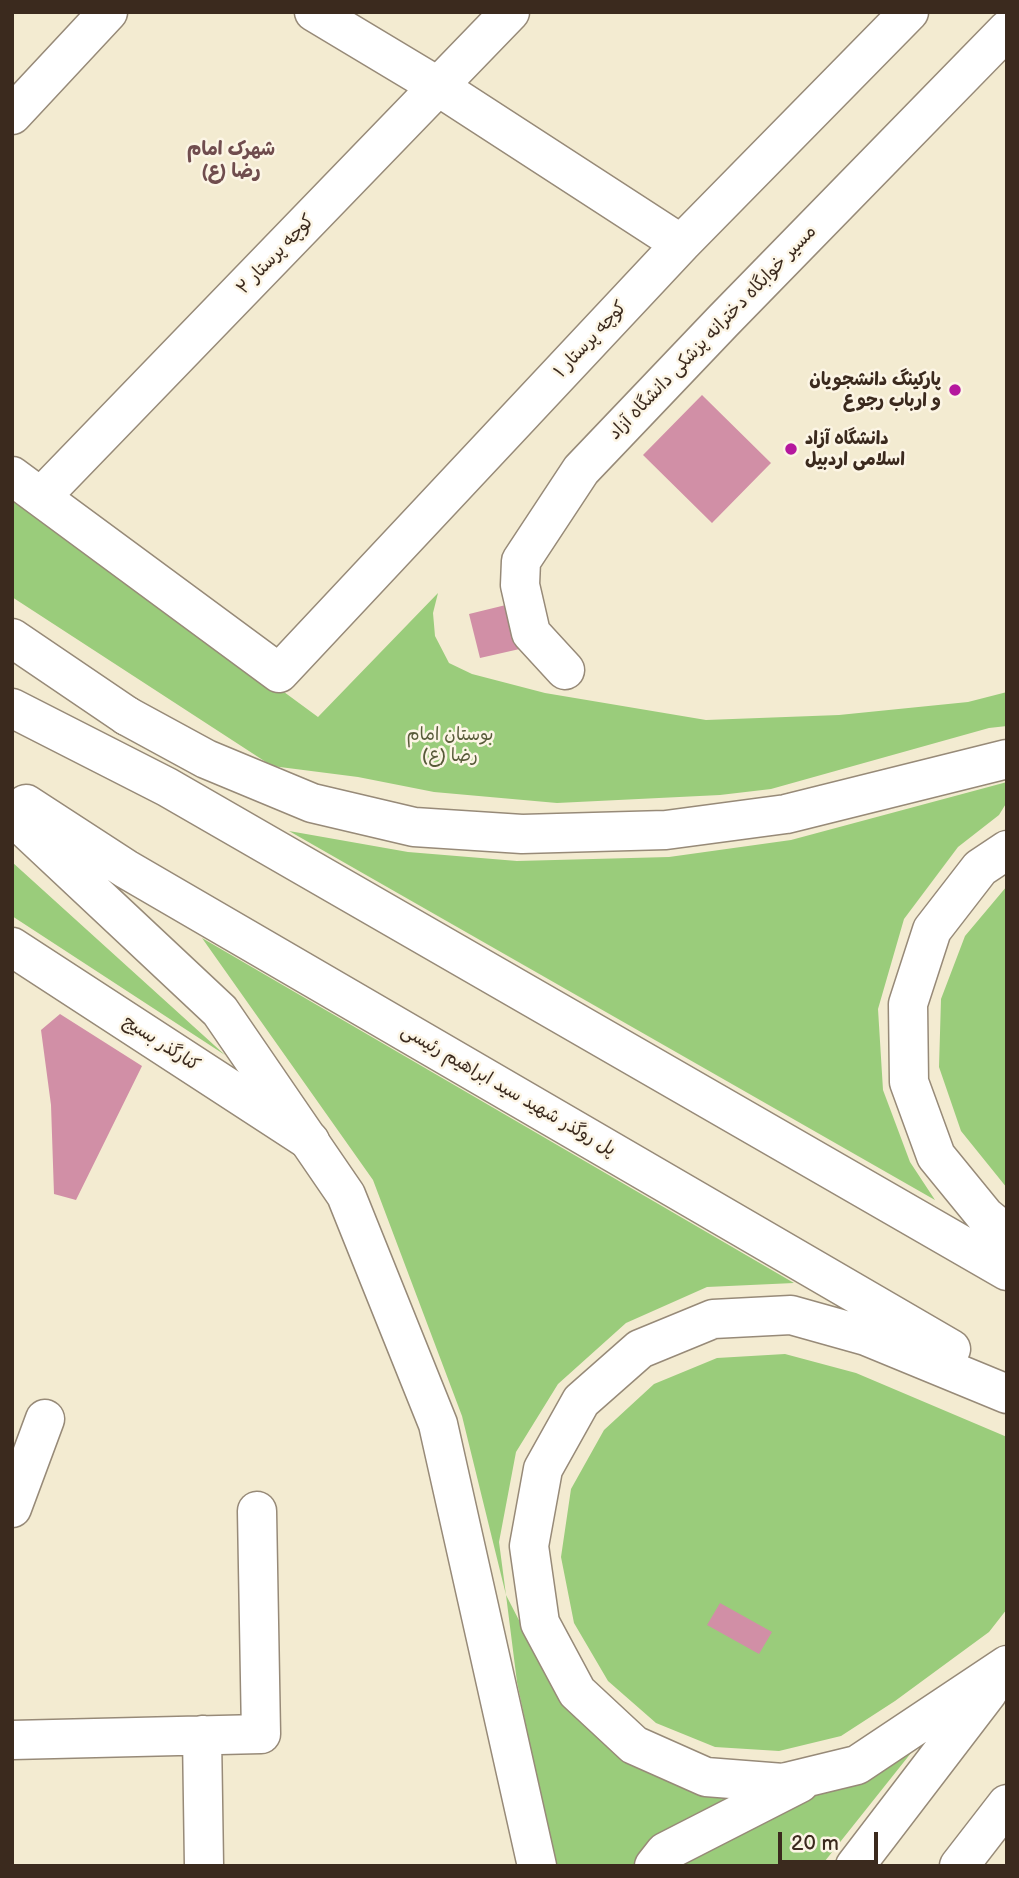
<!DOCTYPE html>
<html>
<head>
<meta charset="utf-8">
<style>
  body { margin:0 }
  #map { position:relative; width:1019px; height:1878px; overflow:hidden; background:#f3ebd1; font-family:"Balsamiq Sans",sans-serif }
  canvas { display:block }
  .frame { position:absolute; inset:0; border:14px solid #3b2a1e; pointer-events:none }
  .scale { position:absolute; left:778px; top:1832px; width:100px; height:32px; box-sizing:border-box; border:4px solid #3b2a1e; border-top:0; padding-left:9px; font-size:21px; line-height:24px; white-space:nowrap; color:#3b2a1e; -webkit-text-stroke:5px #fcf5e5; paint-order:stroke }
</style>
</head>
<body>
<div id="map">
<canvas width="1019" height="1878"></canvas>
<div class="frame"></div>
<div class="scale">20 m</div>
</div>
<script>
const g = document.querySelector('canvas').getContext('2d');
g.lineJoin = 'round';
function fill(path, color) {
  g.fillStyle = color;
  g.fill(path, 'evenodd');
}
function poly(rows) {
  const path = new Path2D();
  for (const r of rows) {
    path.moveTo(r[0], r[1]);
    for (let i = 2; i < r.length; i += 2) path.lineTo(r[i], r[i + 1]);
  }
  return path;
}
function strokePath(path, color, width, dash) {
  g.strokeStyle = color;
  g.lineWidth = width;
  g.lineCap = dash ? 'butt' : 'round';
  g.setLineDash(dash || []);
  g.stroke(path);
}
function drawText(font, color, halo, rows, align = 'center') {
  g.font = font + ' "Balsamiq Sans","Playpen Sans Arabic",sans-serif';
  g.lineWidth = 5;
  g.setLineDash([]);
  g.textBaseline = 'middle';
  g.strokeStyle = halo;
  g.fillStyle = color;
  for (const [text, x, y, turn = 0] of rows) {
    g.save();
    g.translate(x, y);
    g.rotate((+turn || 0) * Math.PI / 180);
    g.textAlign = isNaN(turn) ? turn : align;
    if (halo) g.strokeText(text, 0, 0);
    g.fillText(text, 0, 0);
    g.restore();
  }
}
fill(poly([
  [12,492,318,717,438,593,433,613,435,636,449,663,472,674,545,693,706,720,839,715,968,702,1007,692,1007,726,989,728,771,789,720,795,557,803,434,792,358,777,272,766,12,597],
  [1007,782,1007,802,999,815,958,847,904,919,878,1009,883,1090,910,1162,935,1200,289,831,408,852,517,861,669,857,791,840],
  [12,862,225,1055,12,916],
  [1007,886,1007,1188,961,1131,939,1067,941,999,965,936],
  [202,938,794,1283,707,1287,626,1323,558,1384,516,1452,499,1542,506,1595,563,1706,626,1762,700,1794,869,1779,911,1753,821,1866,555,1866,517,1682,506,1595,462,1416,373,1180],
  [785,1354,856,1373,1007,1437,1007,1609,989,1632,895,1701,841,1736,779,1751,715,1747,656,1723,608,1681,574,1623,561,1557,571,1489,604,1430,654,1384,717,1358]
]), '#9acc7b');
fill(poly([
  [702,395,771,463,712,523,643,455],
  [514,603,524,648,480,658,469,614],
  [60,1014,142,1066,76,1200,54,1194,51,1105,41,1030],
  [720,1603,772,1632,759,1654,707,1625]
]), '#d18fa6');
const minor = poly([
  [314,12,439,87,681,244],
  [12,115,108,12],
  [12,476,279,673,681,244,909,12],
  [41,497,510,12],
  [565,670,531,633,520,585,521,561,581,470,723,321,1007,30],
  [12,1508,45,1419],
  [202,1735,204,1866],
  [12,1740,261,1734,257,1511]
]);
const major = poly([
  [12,638,127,716],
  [12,947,310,1141]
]);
const highway = poly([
  [12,708,167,787,1007,1271],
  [127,716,206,759,312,803,414,827,522,834,666,830,786,814,1007,759],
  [26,804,126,869,951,1349],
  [12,816,220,1011,346,1195,438,1424,537,1866],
  [1007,850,980,868,932,930,908,1004,909,1082,936,1156,985,1216,1007,1234],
  [1007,1394,866,1336,791,1315,713,1319,640,1349,581,1401,543,1469,529,1546,540,1623,577,1692,634,1745,706,1777,783,1783,857,1765,1007,1665],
  [654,1866,665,1852,800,1783],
  [855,1866,988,1692],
  [959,1866,1007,1804]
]);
strokePath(minor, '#978a78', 41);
strokePath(major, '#978a78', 41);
strokePath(highway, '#978a78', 41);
strokePath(minor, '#fff', 38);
strokePath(major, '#fff', 38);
strokePath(highway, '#fff', 38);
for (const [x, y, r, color] of [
  [955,390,7,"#b5179e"],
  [791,449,7,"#b5179e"]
]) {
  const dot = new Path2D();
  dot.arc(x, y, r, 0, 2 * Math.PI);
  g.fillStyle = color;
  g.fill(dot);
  strokePath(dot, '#fcf5e5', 2.5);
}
drawText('18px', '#3b2a1e', '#fcf5e5', [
  ["کوچه پرستار ۲",276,255,-46],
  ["مسیر خوابگاه دخترانه پزشکی دانشگاه آزاد",713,333,-46],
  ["کوچه پرستار ۱",591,340,-47],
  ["کنارگذر بسیج",161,1044,33],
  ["پل روگذر شهید سید ابراهیم رئیسی",508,1091,30]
]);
drawText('bold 18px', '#3b2a1e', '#fcf5e5', [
  ["پارکینگ دانشجویان",941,380],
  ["و ارباب رجوع",941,401],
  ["دانشگاه آزاد",805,439,"left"],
  ["اسلامی اردبیل",805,460,"left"]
], 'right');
drawText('18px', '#585b3a', '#fcf5e5', [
  ["بوستان امام",450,735],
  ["رضا (ع)",450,756]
]);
drawText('bold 19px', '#704d4e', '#fcf5e5', [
  ["شهرک امام",231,150],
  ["رضا (ع)",231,172]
]);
</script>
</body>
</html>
